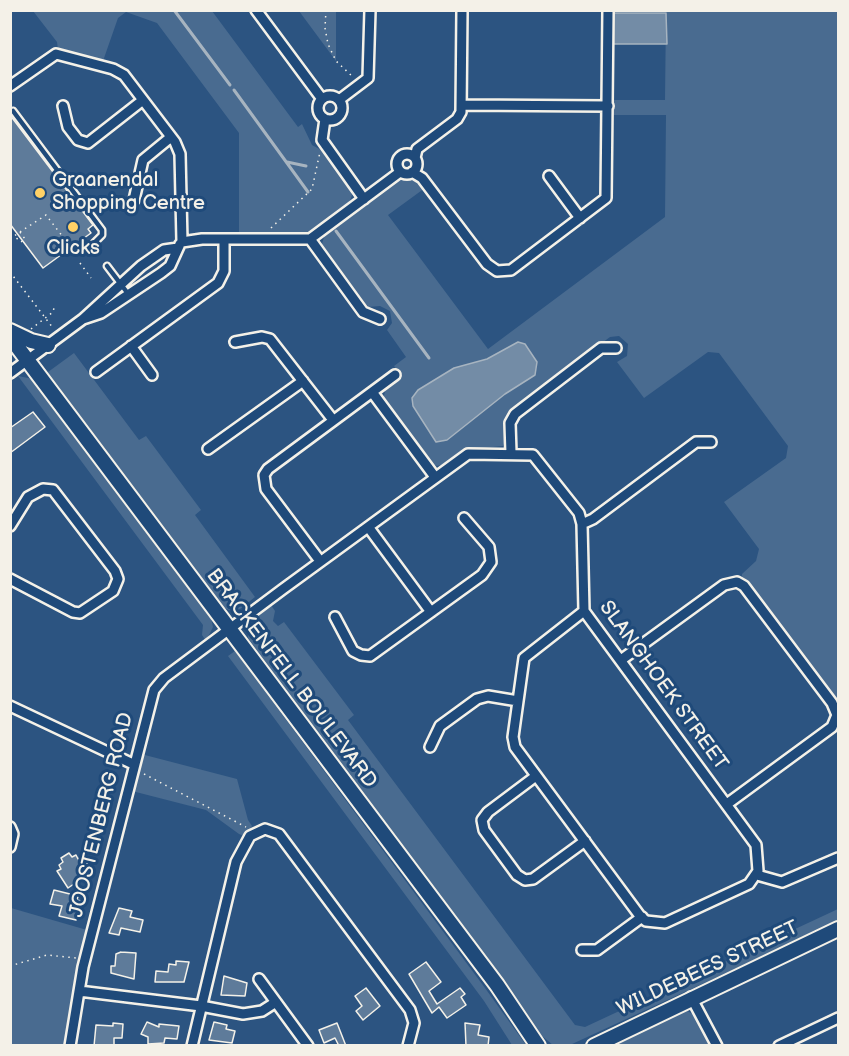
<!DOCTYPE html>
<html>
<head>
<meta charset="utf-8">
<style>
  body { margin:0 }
  #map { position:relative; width:849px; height:1056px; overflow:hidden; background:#2c5481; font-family:"Balsamiq Sans",sans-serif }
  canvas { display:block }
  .frame { position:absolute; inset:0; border:12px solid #f4f1e8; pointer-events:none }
</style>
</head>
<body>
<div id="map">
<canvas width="849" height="1056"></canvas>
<div class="frame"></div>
</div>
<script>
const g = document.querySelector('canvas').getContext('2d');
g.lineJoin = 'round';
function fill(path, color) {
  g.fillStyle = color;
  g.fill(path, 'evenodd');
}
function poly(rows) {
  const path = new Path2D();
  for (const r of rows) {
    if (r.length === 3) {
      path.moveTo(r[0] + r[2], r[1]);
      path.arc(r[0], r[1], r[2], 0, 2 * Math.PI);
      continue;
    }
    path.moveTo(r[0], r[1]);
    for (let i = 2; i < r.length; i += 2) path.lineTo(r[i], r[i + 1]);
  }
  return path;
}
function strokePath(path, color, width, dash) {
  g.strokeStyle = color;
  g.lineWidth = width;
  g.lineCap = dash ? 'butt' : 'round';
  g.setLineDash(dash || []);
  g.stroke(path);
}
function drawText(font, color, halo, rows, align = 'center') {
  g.font = font + ' "Balsamiq Sans",sans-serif';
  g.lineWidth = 6;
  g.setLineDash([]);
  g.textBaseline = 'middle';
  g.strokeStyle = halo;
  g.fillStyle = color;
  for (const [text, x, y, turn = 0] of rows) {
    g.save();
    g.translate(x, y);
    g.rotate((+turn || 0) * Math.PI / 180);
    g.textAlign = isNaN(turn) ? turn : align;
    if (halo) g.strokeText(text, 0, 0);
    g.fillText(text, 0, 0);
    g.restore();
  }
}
fill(poly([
  [33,11,212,11,298,127,302,124,312,145,323,151,349,187,352,195,350,201,308,234,239,235,239,133,157,23,126,12,118,18,103,61,58,50,57,42],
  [299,11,336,11,336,61],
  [666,11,838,11,838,705,749,584,742,579,742,574,756,561,759,549,724,502,786,458,788,446,719,353,708,352,644,398,617,362,627,356,628,344,619,336,610,337,512,410,507,418,506,439,503,446,464,450,445,464,437,466,429,462,383,400,386,387,401,376,394,366,406,357,387,330,392,323,390,311,380,306,368,307,364,305,321,247,325,234,397,180,418,181,425,188,388,215,488,349,665,217,666,115,612,115,612,100,665,100],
  [74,353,139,440,146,436,201,510,195,515,255,597,240,609,232,611,221,607,51,380,48,372],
  [18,376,33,379,210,613,213,627,206,641,202,635,203,625],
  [271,605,275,611,273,621,278,626,284,622,354,715,348,720,575,1025,585,1027,838,909,838,921,570,1045,553,1045,542,1036,248,638,249,624],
  [235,651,485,988,526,1045,512,1045,484,1001,228,656],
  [141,754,237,779,248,820,252,826,244,836,239,834,206,810,132,791],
  [11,908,87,930,65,1045,11,1045],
  [684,1009,696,1016,712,1045,613,1046,659,1018]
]), '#496b90');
const water = poly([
  [612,13,666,13,667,44,612,44,612,13],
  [518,342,525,344,537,362,535,375,505,394,447,440,436,442,413,406,412,398,418,390,454,368,487,359,518,342]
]);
fill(water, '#738ca6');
strokePath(water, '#a7b4c0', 1.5);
strokePath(poly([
  [174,10,230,85],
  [234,90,308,192],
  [287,162,306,166],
  [336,231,429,358]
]), '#a7b4c0', 3);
const building = poly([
  [10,115,93,225,88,229,91,233,43,268,10,224,10,115],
  [33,412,45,427,10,453,10,428,33,412],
  [69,853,72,857,76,855,78,859,82,856,88,865,84,867,87,871,82,874,84,877,68,888,57,871,61,869,59,865,63,862,61,858,69,853],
  [54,890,78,896,77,900,81,901,76,920,59,916,62,906,50,904,54,890],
  [119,908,132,911,130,917,143,920,140,932,121,928,119,935,109,933,119,908],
  [121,952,136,953,134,979,111,973,111,966,115,966,116,954,121,952],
  [176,961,189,962,184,982,155,982,156,971,168,972,169,964,176,965,176,961],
  [426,962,441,982,429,991,437,1004,460,988,465,994,461,997,466,1005,447,1018,439,1007,432,1013,409,974,426,962],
  [224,976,247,983,245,996,221,995,224,976],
  [366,988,380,1006,363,1020,356,1011,362,1006,355,996,366,988],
  [147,1022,159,1027,159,1024,179,1026,177,1039,165,1038,164,1043,148,1044,148,1037,141,1034,147,1022],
  [214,1022,227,1025,226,1029,235,1031,232,1043,209,1040,214,1022],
  [113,1023,123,1024,122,1038,114,1038,114,1046,94,1046,96,1025,113,1026,113,1023],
  [337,1023,346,1046,339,1046,335,1038,324,1043,319,1030,337,1023],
  [465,1023,480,1025,478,1035,489,1037,488,1046,466,1046,465,1023]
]);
fill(building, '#5e7b9a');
strokePath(building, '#f4f1e8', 1.5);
const lane = poly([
  [13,111,102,230,102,235,92,245],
  [107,266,129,295]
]);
const street = poly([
  [256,10,322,99],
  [10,86,56,54,113,69,124,75,175,142,180,154,182,242],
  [330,108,12],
  [339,100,368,78,370,10],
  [462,105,608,106],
  [63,106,68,127,78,140,88,143,143,100],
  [325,119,322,140,364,199],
  [407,164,10],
  [415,158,417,149,457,119,461,112,462,10],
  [412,172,422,178,487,264,497,271,511,270,606,198,608,10],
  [549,176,580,218],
  [134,200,143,160,171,137],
  [310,239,363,312,380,319],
  [182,242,202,239,310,239,400,172],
  [83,319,101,313,161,273,170,266,180,244],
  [235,342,262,337,270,339,333,420],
  [131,346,152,375],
  [96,372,218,283,224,271,224,239],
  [10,373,83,319,141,266,164,250,178,248],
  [372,392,435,477],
  [208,449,303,381],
  [511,453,510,423,515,414,601,348,616,348],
  [582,524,593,519,696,442,711,442],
  [10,526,28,497,43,489,53,490,115,571,118,579,113,591,80,613,73,612,10,579],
  [369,528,431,612],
  [320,561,266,489,264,475,268,469,395,375],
  [335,617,353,651,361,655,370,656,482,575,491,562,489,547,464,518],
  [621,660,724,585,737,582,744,586,832,703,837,715,832,727,727,804],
  [10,706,133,764],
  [430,747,440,726,477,699,488,696,518,701],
  [536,776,488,812,482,820,484,830,517,875,525,880,533,879,585,841],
  [10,827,13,834,10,847],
  [757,875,782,882,838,858],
  [582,950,597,950,642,917],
  [259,979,308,1046],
  [79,991,201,1006,243,1014,262,1011,276,1002],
  [691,997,717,1046],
  [70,1046,83,967,154,690,164,678,283,589,468,454,533,455,579,513,582,524,584,611,756,845,758,871,749,884,665,923,646,921,640,916,515,747,513,737,524,658,584,611],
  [192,1046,236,862,250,836,265,829,279,834,410,1010,414,1023,408,1046],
  [779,1046,838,1018]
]);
const secondary = poly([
  [10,331,31,341,48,345],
  [10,337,497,985,538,1046],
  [594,1046,838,929]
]);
strokePath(lane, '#f4f1e8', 9);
strokePath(street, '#f4f1e8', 14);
strokePath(secondary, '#f4f1e8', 18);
strokePath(poly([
  [326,10,325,28,328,44,336,61,354,78],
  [271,228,312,189,320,152],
  [20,232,25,239,21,242,14,236,20,232,46,215,73,250],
  [80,263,91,278],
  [10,272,53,328],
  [31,329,53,312,55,304],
  [144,774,246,827],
  [10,966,47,955,76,958]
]), '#f4f1e8', 1.5, [1.5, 4.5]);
strokePath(lane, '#1f4a7a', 4.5);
strokePath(street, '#1f4a7a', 9);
strokePath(secondary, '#1f4a7a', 14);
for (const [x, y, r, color] of [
  [40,193,6,"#ffd166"],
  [73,227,6,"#ffd166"]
]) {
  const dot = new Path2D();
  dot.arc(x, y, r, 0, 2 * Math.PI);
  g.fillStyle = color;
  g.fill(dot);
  strokePath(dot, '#1f4a7a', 2);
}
drawText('20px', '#f4f1e8', '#1f4a7a', [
  ["Graanendal",52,181],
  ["Shopping Centre",52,204],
  ["Clicks",73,249,"center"]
], 'left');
drawText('20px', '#f4f1e8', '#1f4a7a', [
  ["BRACKENFELL BOULEVARD",291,679,53],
  ["SLANGHOEK STREET",663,686,54],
  ["JOOSTENBERG ROAD",102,815,-76],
  ["WILDEBEES STREET",708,969,-25]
]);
</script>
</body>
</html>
